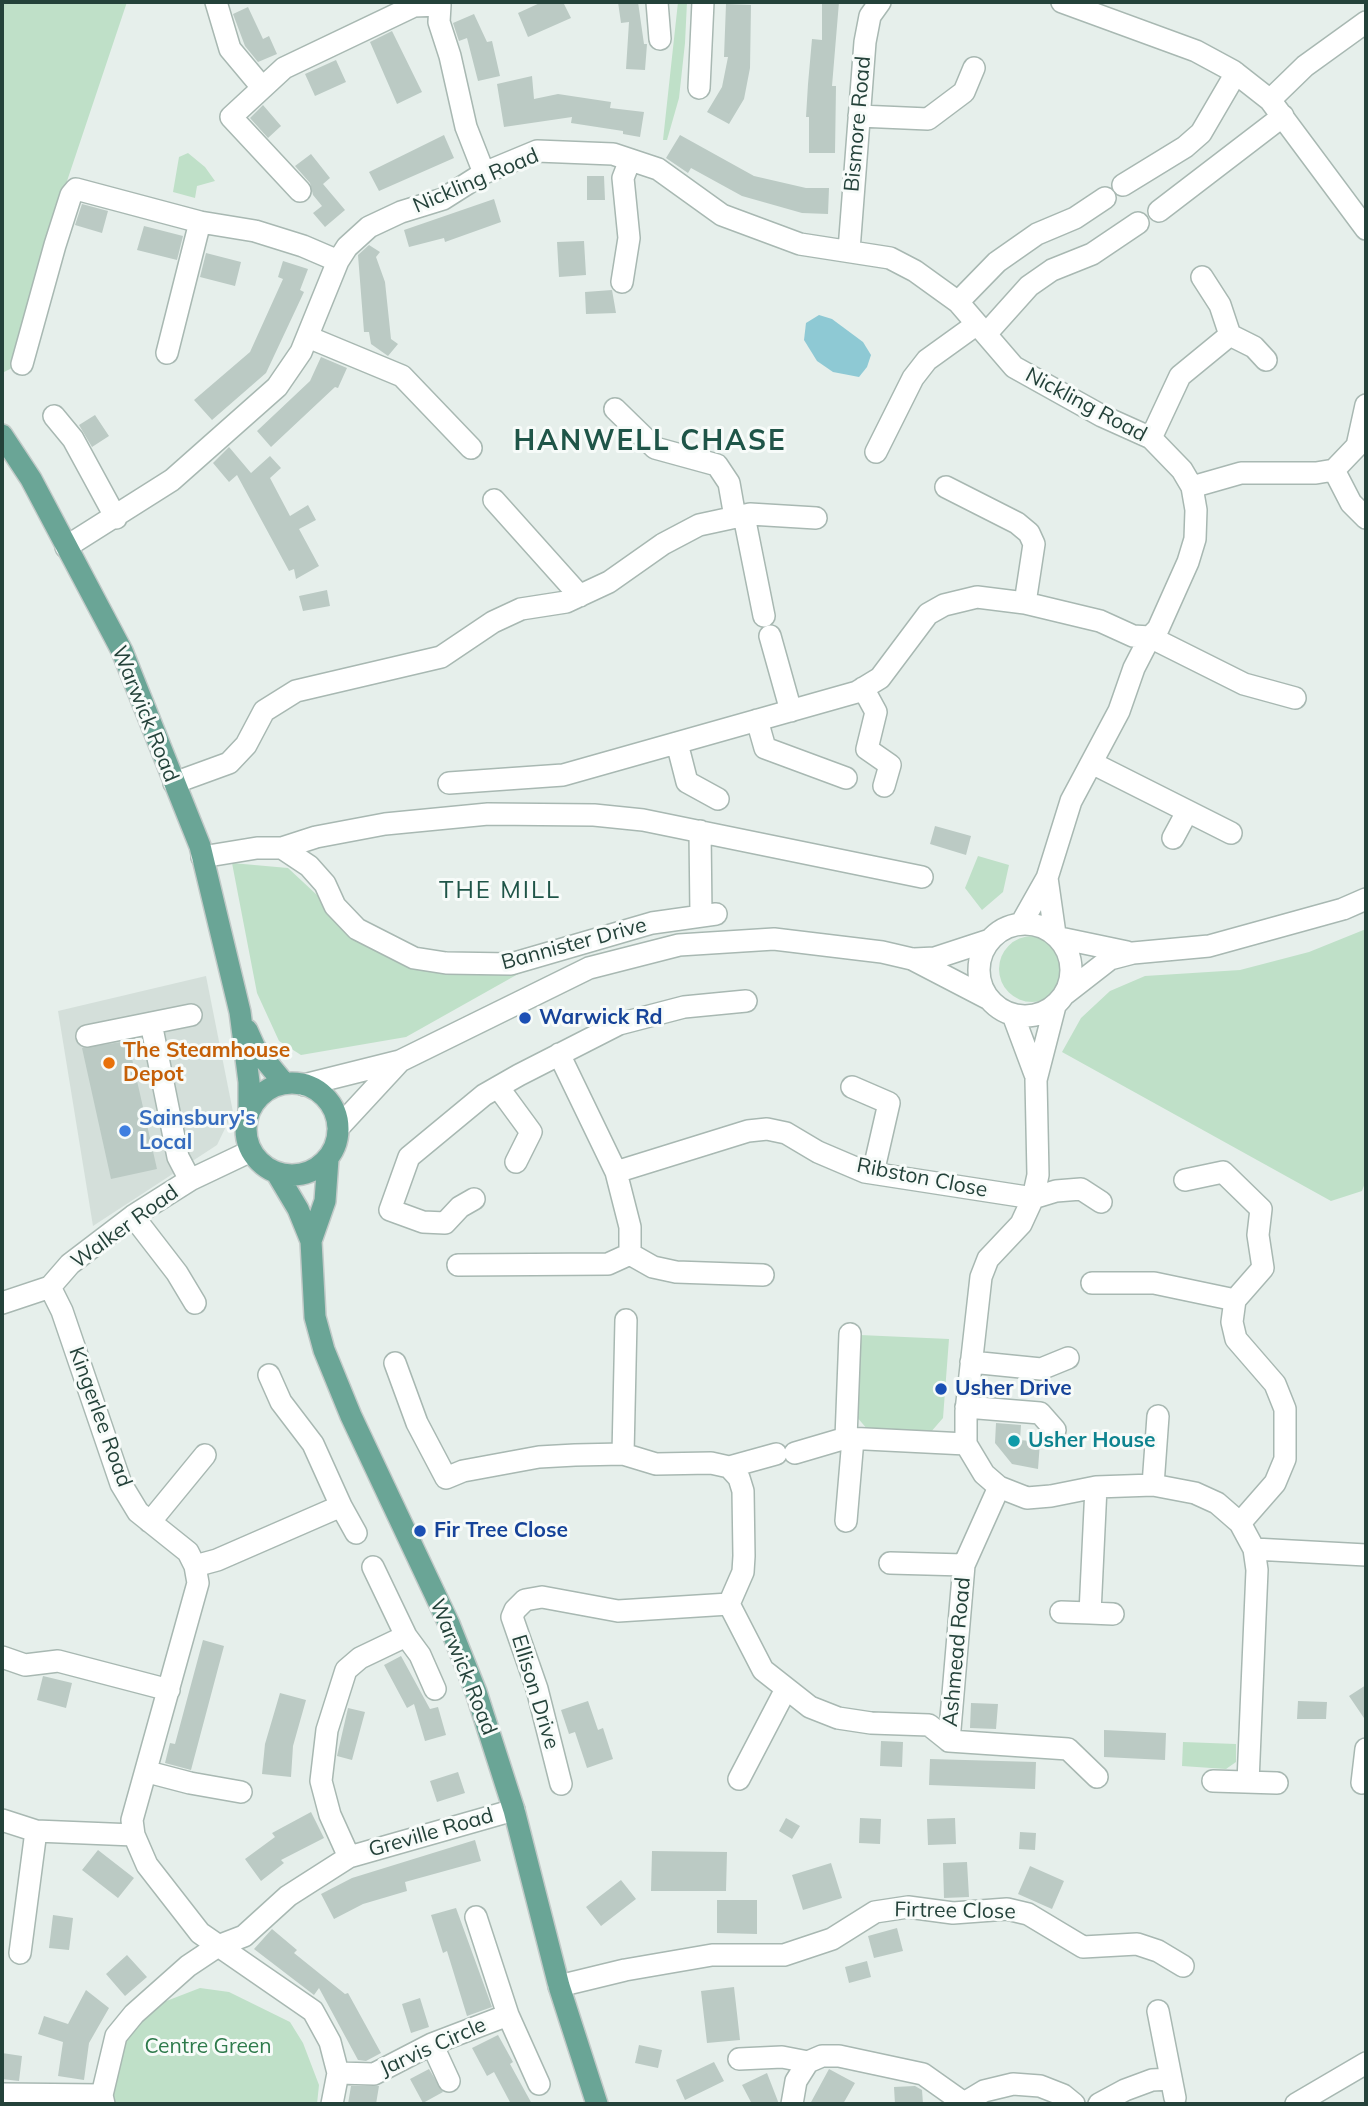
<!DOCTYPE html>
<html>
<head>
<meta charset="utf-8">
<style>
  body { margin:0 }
  #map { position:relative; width:1368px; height:2106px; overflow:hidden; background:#e6efeb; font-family:Mulish,sans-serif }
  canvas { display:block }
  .frame { position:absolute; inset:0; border:4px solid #24423a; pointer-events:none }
</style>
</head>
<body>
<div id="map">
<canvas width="1368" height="2106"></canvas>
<div class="frame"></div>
</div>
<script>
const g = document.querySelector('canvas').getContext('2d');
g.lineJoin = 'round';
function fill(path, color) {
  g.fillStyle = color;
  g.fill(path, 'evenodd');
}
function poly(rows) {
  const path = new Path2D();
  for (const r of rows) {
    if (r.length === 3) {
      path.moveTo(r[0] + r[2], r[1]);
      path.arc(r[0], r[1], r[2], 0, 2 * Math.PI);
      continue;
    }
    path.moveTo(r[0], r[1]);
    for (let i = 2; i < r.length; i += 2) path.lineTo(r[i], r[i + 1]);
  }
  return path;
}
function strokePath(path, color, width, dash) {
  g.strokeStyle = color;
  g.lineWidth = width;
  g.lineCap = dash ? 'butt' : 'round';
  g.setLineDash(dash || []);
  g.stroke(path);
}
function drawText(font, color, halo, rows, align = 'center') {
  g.font = font + ' Mulish,sans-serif';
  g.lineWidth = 6;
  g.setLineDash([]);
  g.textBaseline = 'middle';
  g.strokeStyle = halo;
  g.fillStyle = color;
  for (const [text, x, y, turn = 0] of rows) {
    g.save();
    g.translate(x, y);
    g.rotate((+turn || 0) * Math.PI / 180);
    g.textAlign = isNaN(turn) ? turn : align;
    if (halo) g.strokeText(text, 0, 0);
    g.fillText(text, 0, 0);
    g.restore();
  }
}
fill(poly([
  [206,976,233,1112,217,1145,93,1226,58,1011]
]), '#d4dfda');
fill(poly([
  [2,2,127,2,63,193,12,368,2,373],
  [678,2,687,2,685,43,679,98,667,140,663,140],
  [188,153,205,167,215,181,197,186,195,198,173,192,179,157],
  [978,856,1009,865,1003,892,982,910,965,888],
  [232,863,288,868,374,948,527,969,406,1037,301,1055,279,1041,257,993],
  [1366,929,1366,1180,1362,1191,1331,1201,1062,1052,1081,1018,1110,991,1145,976,1240,970,1309,952],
  [1032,969,33],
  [860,1335,949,1339,943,1418,930,1433,868,1430,856,1416],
  [1183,1742,1236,1744,1236,1762,1226,1769,1182,1766],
  [200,1988,229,1992,290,2022,303,2043,319,2085,317,2104,110,2104,116,2050,156,2005]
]), '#bfe0c8');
fill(poly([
  [819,315,832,319,863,342,871,355,867,367,859,377,833,372,817,361,804,340,806,323]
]), '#8ec9d4');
fill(poly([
  [542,2,563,2,571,18,528,37,518,13],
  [618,2,638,2,644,44,647,44,645,70,626,69,629,22,621,23],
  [822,2,839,2,832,86,836,86,835,153,809,153,809,117,806,117,808,84,812,39,822,40],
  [726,4,751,5,750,68,744,99,729,124,707,112,722,87,728,57,724,57],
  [248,7,263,39,269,36,277,54,258,62,245,46,233,14],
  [474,14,487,42,492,41,500,76,478,81,467,38,459,41,453,23],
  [392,31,422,92,397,104,370,42],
  [336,60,346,82,315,96,305,74],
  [532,76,534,99,558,94,611,102,610,108,644,112,640,137,623,134,623,131,571,123,572,117,504,127,497,84],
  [263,105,281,126,268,138,250,118],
  [444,135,454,158,379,191,369,172],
  [680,135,754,176,806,188,829,188,828,214,802,213,742,196,691,168,688,173,666,158],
  [311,154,330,178,323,184,345,210,325,227,313,213,322,206,313,195,310,183,295,166],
  [587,176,604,176,605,200,587,200],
  [494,199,501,222,445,242,444,238,409,247,404,230],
  [82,204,108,211,102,233,75,225],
  [144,226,183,236,177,260,137,250],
  [584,241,586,275,559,277,557,242],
  [369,245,380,252,376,257,385,282,391,339,398,344,388,356,371,344,369,332,364,332,358,255],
  [206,253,241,262,235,286,200,277],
  [283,261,308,269,300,290,304,292,266,373,212,420,194,400,250,352,283,279,278,277],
  [612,290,616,313,586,314,585,292],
  [321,357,347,368,338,388,335,387,271,447,257,431,310,381],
  [95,415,109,436,92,447,79,425],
  [229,447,251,473,270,456,281,468,270,478,290,516,308,505,316,520,299,529,319,566,296,579,294,569,289,571,237,475,229,482,213,463],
  [327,590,330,606,303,611,299,596],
  [935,826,971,836,966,855,930,844],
  [128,1041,157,1169,111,1179,82,1048],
  [996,1423,1021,1425,1020,1440,1040,1442,1038,1469,1012,1464,995,1443],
  [203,1640,224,1646,191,1770,165,1763,170,1743,175,1744],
  [401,1656,430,1709,438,1707,446,1735,425,1741,414,1704,407,1708,384,1665],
  [43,1676,72,1683,66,1708,37,1700],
  [1366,1685,1366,1721,1349,1696],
  [280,1693,306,1700,293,1746,291,1777,262,1774,265,1744],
  [588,1701,598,1730,603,1728,613,1759,587,1768,575,1732,569,1734,561,1710],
  [1298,1701,1327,1702,1326,1719,1297,1719],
  [971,1703,998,1704,996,1729,970,1728],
  [348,1708,365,1712,352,1760,337,1756],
  [1104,1730,1166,1733,1165,1760,1104,1757],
  [881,1741,903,1742,902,1767,880,1766],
  [930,1759,1036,1762,1035,1789,929,1785],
  [458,1772,465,1793,437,1802,430,1781],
  [311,1812,324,1838,281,1860,284,1863,261,1881,245,1859,275,1837,272,1833],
  [786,1818,800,1826,792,1839,779,1831],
  [860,1818,881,1819,880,1844,859,1843],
  [955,1818,956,1844,928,1845,927,1819],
  [1020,1832,1036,1833,1035,1850,1019,1849],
  [475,1840,481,1861,405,1882,407,1891,363,1904,334,1919,321,1894,352,1878],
  [98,1850,134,1878,118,1898,82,1870],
  [652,1851,727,1852,726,1891,651,1891],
  [967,1862,969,1897,944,1898,943,1863],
  [831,1863,842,1898,803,1910,792,1875],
  [1030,1866,1064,1881,1052,1909,1018,1894],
  [621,1880,636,1899,601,1926,586,1907],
  [717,1900,757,1900,757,1934,717,1933],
  [456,1908,492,2007,467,2016,447,1951,443,1953,431,1915],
  [53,1915,73,1918,69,1950,49,1948],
  [897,1928,903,1951,874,1958,868,1936],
  [272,1929,297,1950,294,1953,345,1994,348,1993,381,2053,366,2061,358,2060,319,1988,314,1995,254,1949],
  [127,1955,147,1977,125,1996,106,1974],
  [867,1961,871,1977,849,1983,845,1967],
  [734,1987,740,2040,707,2043,701,1991],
  [86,1990,109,2008,89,2043,84,2080,58,2076,63,2042,38,2034,44,2016,68,2024],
  [420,1998,429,2027,411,2033,402,2004],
  [498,2035,513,2062,510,2064,532,2104,511,2104,494,2072,487,2076,472,2048],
  [639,2045,662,2050,658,2068,635,2063],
  [2,2053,22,2056,19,2081,2,2079],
  [714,2062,724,2081,685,2100,676,2080],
  [429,2069,443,2092,423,2103,410,2079],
  [829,2069,855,2083,843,2104,810,2104],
  [767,2073,779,2104,752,2104,742,2085],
  [351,2086,379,2086,376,2104,348,2104],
  [915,2086,922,2090,923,2104,895,2104,894,2087]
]), '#bbcac4');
const minor = poly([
  [216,2,230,49,261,86],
  [657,2,660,39],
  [1062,2,1196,51,1233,71,1270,100,1366,229],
  [699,88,703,2],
  [1270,100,1305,66,1366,22],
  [859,116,928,119,964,92,974,68],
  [1123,185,1185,147,1201,133,1236,73],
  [300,191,231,117,284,68,414,6,440,5,439,22,450,56,466,127,484,173],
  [1159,211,1283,116],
  [849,250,865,42,870,16,880,2],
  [1202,277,1220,305,1230,335],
  [622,282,629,238,623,178,630,160],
  [958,302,997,262,1037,234,1075,218,1105,198],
  [986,334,1029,286,1052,270,1092,254,1138,223],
  [308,337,402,376,471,448],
  [167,353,200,222],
  [22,364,55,245,71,195,76,189,200,222,255,231,303,246,338,261],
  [615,409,655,448,717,465,729,483,735,517],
  [54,416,73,439,116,518],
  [1151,438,1180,376,1230,335,1254,347,1266,360],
  [876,452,913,378,927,360,977,324],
  [1334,470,1351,503,1366,518],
  [946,487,1017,523,1029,533,1034,544,1025,603],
  [1192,487,1241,473,1316,473,1334,470,1357,446,1366,405],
  [494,500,580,596],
  [744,516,764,616],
  [66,547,172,480,277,387,301,352,338,261,347,247,369,227,401,212,443,199,484,173,537,151,613,154,658,169,722,215,800,244,890,258,915,271,958,302,1014,367,1102,416,1151,438,1182,470,1192,487,1196,510,1195,539,1188,562,1158,629,1150,637,1134,668,1119,711,1071,801,1047,878,1021,924],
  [770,636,791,711],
  [863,688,876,712,867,749,890,765,884,786],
  [757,720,765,748,846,778],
  [677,743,687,782,718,799],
  [1092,763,1231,833],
  [174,783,229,763,246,745,264,711,296,691,441,657,493,622,521,609,566,602,609,582,663,544,699,525,750,514,816,518],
  [449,783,563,775,857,692,880,678,928,614,944,605,977,597,1025,603,1100,621,1133,636,1150,637,1244,684,1295,698],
  [700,831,701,915],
  [1173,838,1187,812],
  [282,848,316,837,385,824,488,814,594,815,643,820,922,877],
  [202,857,257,848,282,848,309,866,325,884,335,906,357,929,414,958,446,963,511,964,652,923,716,914],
  [1047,878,1055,934],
  [1025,970,46],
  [1060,938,1127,952],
  [914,959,935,958,990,940],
  [1065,994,1110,959,1133,953,1209,946,1343,909,1366,899],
  [1055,1006,1036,1080,1038,1175,1033,1198,1021,1224,988,1259,981,1277,966,1411,966,1444,984,1474,999,1487,1027,1498,1051,1496,1096,1487,1153,1485,1195,1493,1217,1503,1240,1523,1254,1549,1257,1570,1248,1782],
  [1013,1015,1035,1074],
  [151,1023,178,1157,190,1180],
  [87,1036,191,1015],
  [559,1054,616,1172],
  [304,1085,400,1061,589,968,679,945,774,939,882,952,912,959,989,999],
  [498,1087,531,1132,516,1162],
  [852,1087,889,1103,873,1173],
  [338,1128,400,1061],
  [1185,1180,1223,1172,1261,1209,1258,1235,1263,1268,1235,1300,1232,1322,1236,1339,1275,1384,1285,1409,1285,1459,1275,1483,1240,1523],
  [474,1199,460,1207,445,1223,423,1222,390,1210,409,1157,484,1095,519,1075,619,1024,684,1007,746,1001],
  [133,1216,177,1273,195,1303],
  [630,1254,630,1227,616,1172,748,1131,767,1129,786,1133,818,1152,865,1172,1033,1198,1056,1191,1081,1189,1101,1202],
  [630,1254,653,1267,676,1272,763,1275],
  [458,1265,608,1264,630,1254],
  [1092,1283,1154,1283,1235,1300],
  [50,1287,62,1311,121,1484,138,1512,188,1552,195,1566,198,1583,132,1820,134,1835,147,1865,200,1933,313,2011,330,2042,338,2073,332,2104],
  [2,1303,50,1287,70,1264,133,1216,190,1180,251,1151],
  [971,1362,1041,1369,1068,1358],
  [395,1363,417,1423,446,1478,463,1471,539,1457,575,1455,623,1454,656,1464,711,1463,729,1467,739,1478,743,1491,744,1556,743,1572,729,1604],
  [966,1407,1040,1413,1055,1430],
  [846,1438,850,1334],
  [795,1453,846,1438,966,1444],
  [623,1454,626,1320],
  [729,1467,776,1454],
  [1153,1485,1158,1416],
  [1096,1487,1090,1613,1113,1614],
  [341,1506,356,1533],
  [846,1521,853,1439],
  [150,1522,205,1455],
  [1254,1549,1366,1555],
  [890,1563,964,1565],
  [195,1566,217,1560,341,1506,313,1444,281,1402,269,1375],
  [729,1604,763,1670,810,1707,838,1718,871,1723,929,1725,949,1741,964,1565,999,1487],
  [1061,1612,1090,1613],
  [406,1636,420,1655,435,1689],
  [2,1657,25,1665,58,1661,169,1690],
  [949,1741,1068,1749,1097,1777],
  [148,1772,190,1783,241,1792],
  [739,1779,786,1689],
  [1213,1781,1277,1783],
  [1362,1783,1366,1749],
  [561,1784,537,1689,512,1617,515,1610,525,1600,542,1597,618,1611,729,1604],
  [2,1820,36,1831,134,1835],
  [349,1857,330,1815,321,1781,327,1730,346,1670,360,1658,406,1636,373,1567],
  [20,1953,36,1831],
  [559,1986,625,1970,712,1955,784,1955,832,1939,875,1912,908,1907,953,1913,1007,1909,1028,1914,1083,1947,1137,1944,1158,1951,1183,1966],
  [1158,2011,1175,2098],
  [508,2015,539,2084],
  [432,2044,449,2081],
  [739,2059,782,2057,808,2062],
  [338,2073,374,2074,432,2044,508,2015,476,1917],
  [2,2094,102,2095],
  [104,2104,102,2095,116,2036,134,2014,188,1966,218,1946,244,1936,288,1896,349,1857,514,1810],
  [792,2104,796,2081,808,2062,822,2056,839,2056,923,2074,964,2103,984,2091,1013,2084,1040,2086,1063,2095,1074,2104],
  [1099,2104,1125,2090,1152,2080,1171,2079],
  [1296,2104,1366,2063]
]);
const major = poly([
  [2,435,31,479,122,651,200,846,240,1012,249,1082,249,1112],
  [247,1030,255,1048,284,1083],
  [292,1129,46],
  [276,1172,298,1209,311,1241,315,1317,324,1350,351,1416,449,1624,476,1692,514,1810,559,1986,597,2104],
  [311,1241,325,1201,328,1159]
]);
strokePath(minor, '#a8b8b2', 24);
strokePath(major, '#c2cac8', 24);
strokePath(minor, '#fff', 21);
strokePath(major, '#6aa596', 21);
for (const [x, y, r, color] of [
  [525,1018,7,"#1a4fb4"],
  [109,1063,7,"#e8710a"],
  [125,1131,7,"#3f7fe0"],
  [941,1389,7,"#1a4fb4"],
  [1014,1441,7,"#0f9aa8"],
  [420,1531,7,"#1a4fb4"]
]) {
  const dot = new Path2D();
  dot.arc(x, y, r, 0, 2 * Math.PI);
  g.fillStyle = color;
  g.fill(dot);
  strokePath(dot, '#f7fbf9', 2.5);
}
drawText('21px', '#24423a', '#f7fbf9', [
  ["Bismore Road",858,124,-85],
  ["Nickling Road",476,181,-23],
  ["Nickling Road",1086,405,28],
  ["Warwick Road",145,714,68],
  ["Bannister Drive",574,944,-15],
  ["Ribston Close",922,1178,11],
  ["Walker Road",125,1227,-36],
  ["Kingerlee Road",100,1417,70],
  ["Ashmead Road",957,1652,-85],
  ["Warwick Road",463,1667,68],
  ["Ellison Drive",535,1692,73],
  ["Greville Road",431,1833,-16],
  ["Firtree Close",955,1911,1],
  ["Jarvis Circle",433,2047,-24]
]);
drawText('bold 21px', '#164399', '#f7fbf9', [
  ["Warwick Rd",539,1018],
  ["Usher Drive",955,1389],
  ["Fir Tree Close",434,1531]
], 'left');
drawText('bold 21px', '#c56008', '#f7fbf9', [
  ["The Steamhouse",123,1051],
  ["Depot",123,1075]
], 'left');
drawText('bold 21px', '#366cbe', '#f7fbf9', [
  ["Sainsbury's",139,1119],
  ["Local",139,1143]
], 'left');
drawText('bold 21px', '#0d838f', '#f7fbf9', [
  ["Usher House",1028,1441]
], 'left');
drawText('21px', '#2d7a4b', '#f7fbf9', [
  ["Centre Green",208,2047]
]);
g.letterSpacing = '2px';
drawText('24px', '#1f5548', '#f7fbf9', [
  ["THE MILL",500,891]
]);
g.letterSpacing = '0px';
g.letterSpacing = '2px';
drawText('bold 28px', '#1f5548', '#f7fbf9', [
  ["HANWELL CHASE",650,442]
]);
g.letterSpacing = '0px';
</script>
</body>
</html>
